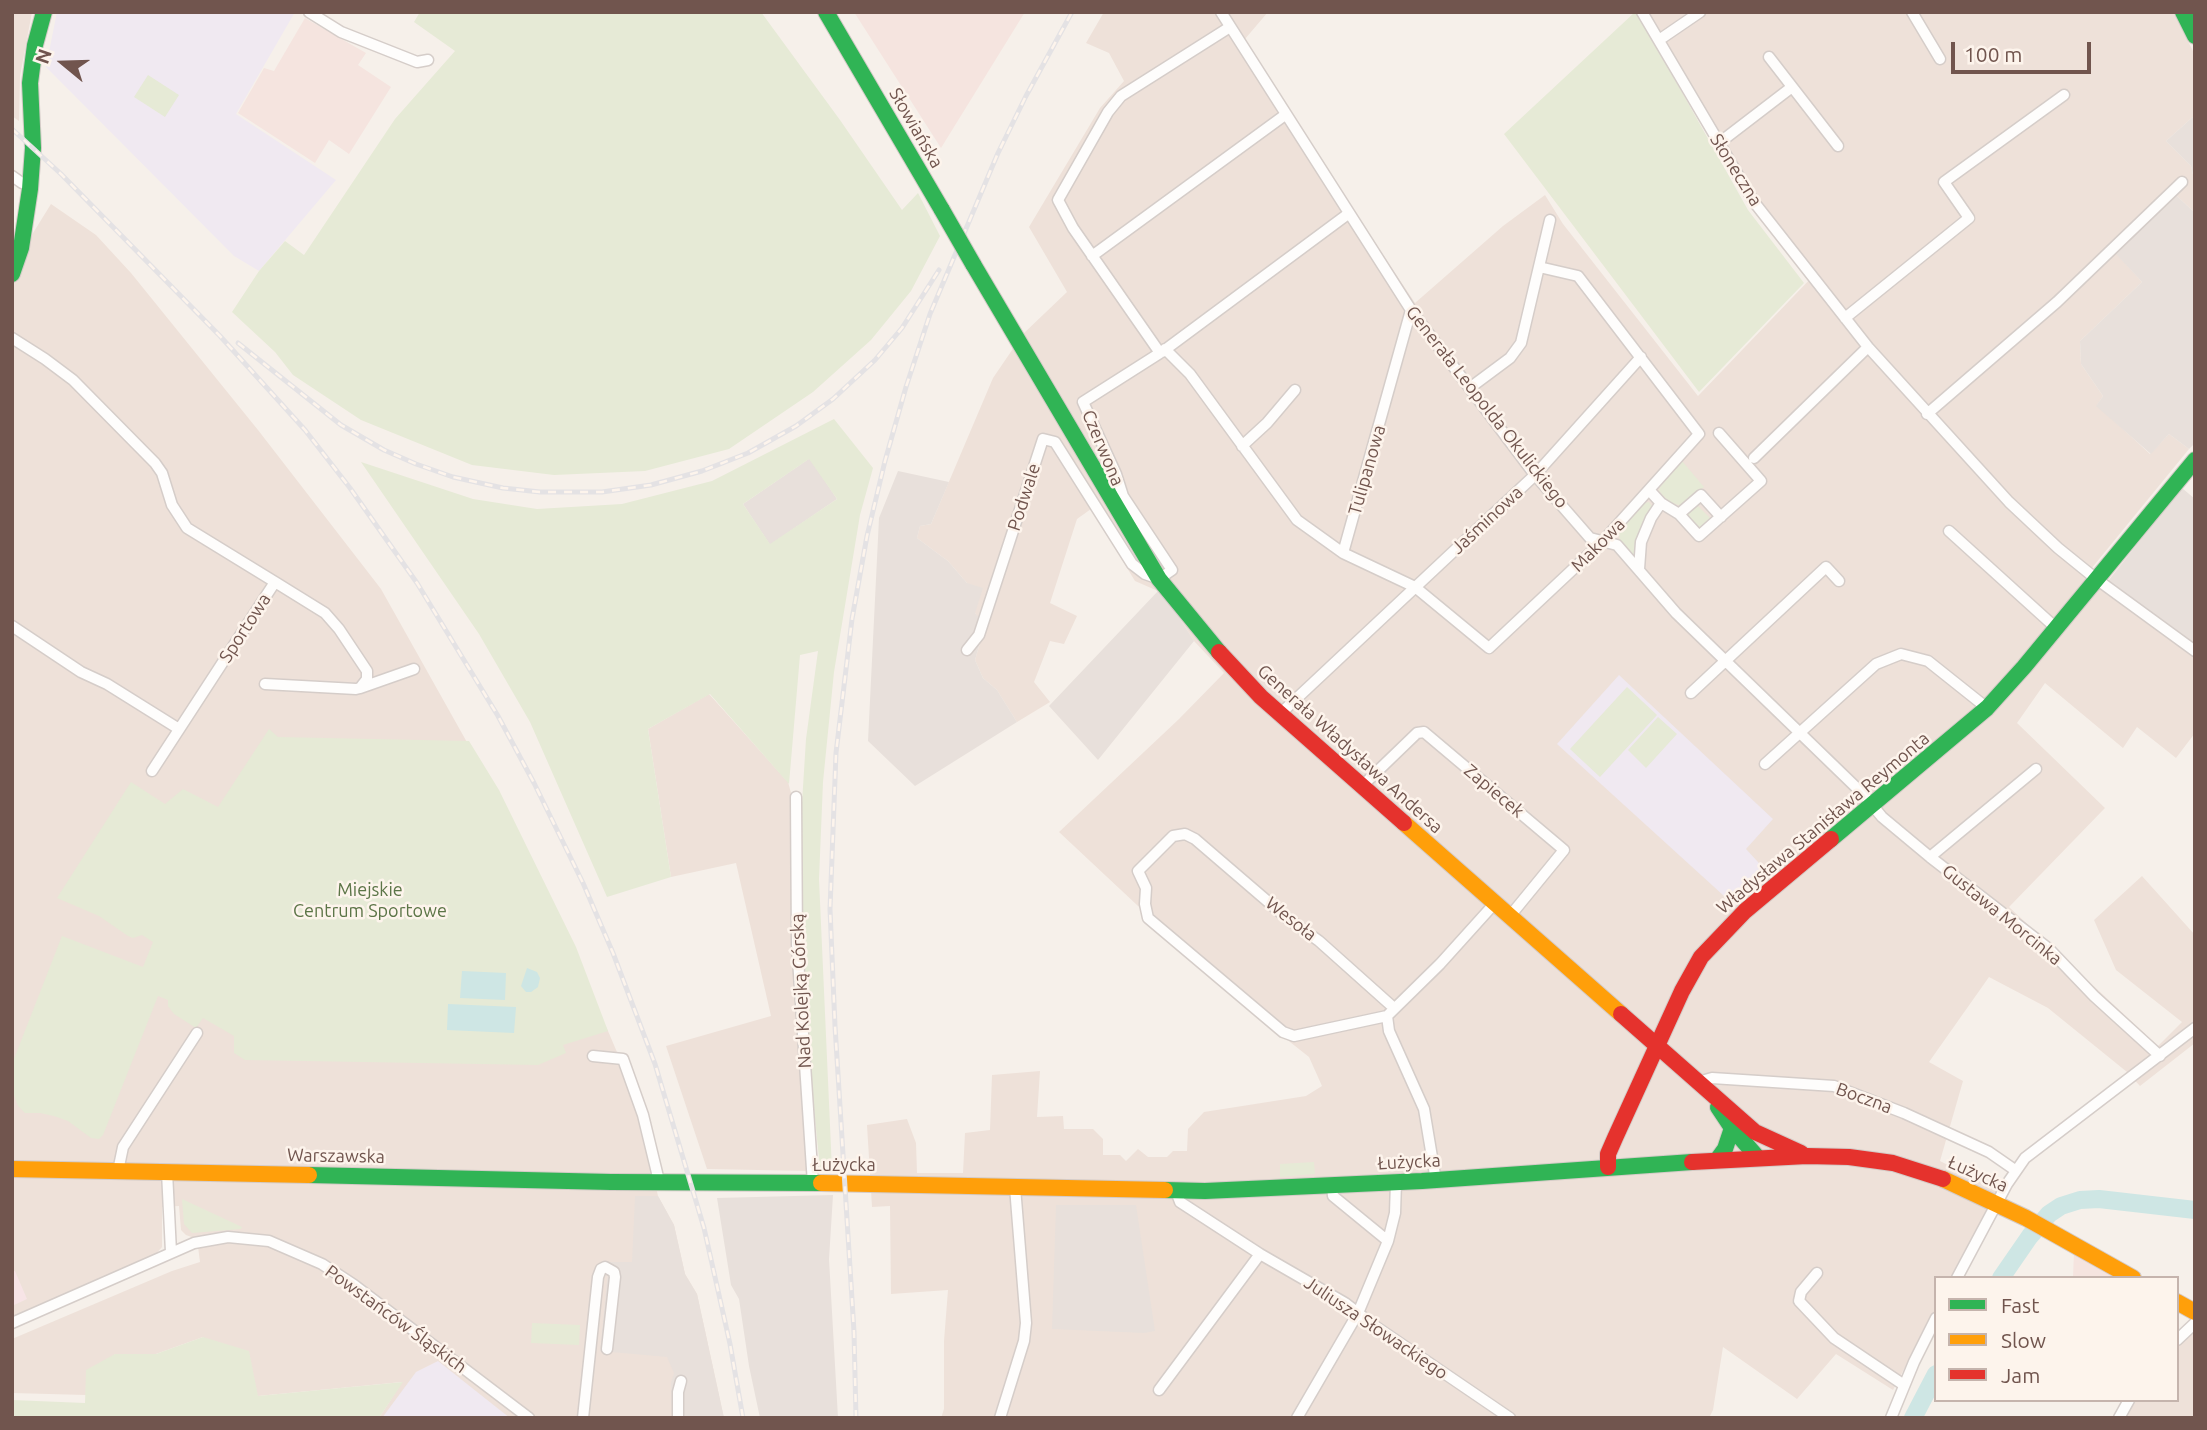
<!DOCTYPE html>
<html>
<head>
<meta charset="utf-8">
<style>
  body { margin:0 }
  #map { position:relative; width:2207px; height:1430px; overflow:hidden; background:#f6f0ea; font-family:Ubuntu,sans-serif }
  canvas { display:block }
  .frame { position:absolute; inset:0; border:14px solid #71554e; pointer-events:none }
  .legend { position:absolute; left:1934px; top:1276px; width:245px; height:126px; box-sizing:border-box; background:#fdf4ec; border:2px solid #c5b4ad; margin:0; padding:9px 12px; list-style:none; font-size:21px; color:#71554e }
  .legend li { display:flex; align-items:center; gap:14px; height:35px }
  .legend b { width:35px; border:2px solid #c5b4ad }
  .north { position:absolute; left:28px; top:28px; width:70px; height:70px; -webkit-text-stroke:5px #fdf4ec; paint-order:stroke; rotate:289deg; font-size:19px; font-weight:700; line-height:28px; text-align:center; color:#71554e }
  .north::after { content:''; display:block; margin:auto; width:24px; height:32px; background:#71554e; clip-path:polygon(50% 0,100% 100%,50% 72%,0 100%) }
  .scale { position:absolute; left:1951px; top:42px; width:140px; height:32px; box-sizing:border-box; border:4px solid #71554e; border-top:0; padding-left:9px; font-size:21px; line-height:24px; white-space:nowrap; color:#71554e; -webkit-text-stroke:5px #fdf4ec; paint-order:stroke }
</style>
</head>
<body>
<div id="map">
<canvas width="2207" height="1430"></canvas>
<div class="frame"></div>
<ul class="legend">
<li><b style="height:9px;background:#30b455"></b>Fast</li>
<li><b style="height:9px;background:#ff9f0a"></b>Slow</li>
<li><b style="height:9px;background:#e5322d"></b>Jam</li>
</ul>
<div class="north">N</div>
<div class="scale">100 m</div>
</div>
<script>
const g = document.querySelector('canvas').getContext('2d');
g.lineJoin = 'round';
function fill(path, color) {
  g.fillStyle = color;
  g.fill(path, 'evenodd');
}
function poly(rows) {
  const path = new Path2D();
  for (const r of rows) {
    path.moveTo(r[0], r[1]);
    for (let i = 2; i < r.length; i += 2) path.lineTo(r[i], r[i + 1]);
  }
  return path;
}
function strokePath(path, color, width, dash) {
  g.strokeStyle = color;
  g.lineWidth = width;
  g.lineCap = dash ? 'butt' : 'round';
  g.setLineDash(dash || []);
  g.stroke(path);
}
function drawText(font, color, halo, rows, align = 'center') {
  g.font = font + ' Ubuntu,sans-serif';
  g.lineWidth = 5;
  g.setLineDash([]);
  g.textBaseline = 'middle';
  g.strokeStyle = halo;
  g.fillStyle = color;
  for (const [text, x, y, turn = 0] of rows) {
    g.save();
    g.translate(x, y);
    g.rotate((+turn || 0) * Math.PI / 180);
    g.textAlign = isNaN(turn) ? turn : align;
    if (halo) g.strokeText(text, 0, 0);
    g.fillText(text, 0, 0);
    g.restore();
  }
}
fill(poly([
  [12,12,32,12,20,76,19,121,12,116],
  [1104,12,1268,12,1245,39,1317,155,1415,303,1503,226,1545,195,1563,224,1698,396,1814,275,1766,212,1648,12,2173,12,2195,55,2195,115,2166,141,2191,166,2195,183,2195,213,2176,195,2116,253,2142,282,2080,341,2081,364,2103,396,2097,405,2150,454,2169,434,2189,449,2091,569,2195,649,2195,733,2176,758,2137,727,2123,748,2045,683,2017,723,2105,808,2009,907,2158,1046,2182,1022,2116,970,2094,920,2142,876,2195,935,2195,1043,2140,1086,2127,1072,2048,1008,1989,977,1929,1062,1963,1081,1940,1161,1999,1191,1952,1278,1936,1278,1936,1309,1893,1390,1836,1354,1797,1399,1723,1347,1713,1410,1709,1418,941,1418,944,1409,944,1341,948,1290,891,1294,890,1206,872,1207,867,1125,907,1119,916,1143,917,1173,963,1173,965,1133,990,1130,992,1075,1040,1071,1037,1117,1063,1116,1064,1129,1093,1129,1103,1139,1103,1155,1120,1155,1126,1161,1138,1149,1148,1157,1167,1157,1173,1151,1187,1151,1188,1129,1204,1112,1306,1096,1322,1086,1309,1057,1247,1008,1059,832,1179,719,1224,673,1194,641,1174,609,1158,591,1135,581,1091,509,1077,519,1050,603,1077,616,1064,644,1050,641,1034,682,1050,702,1017,722,997,690,983,678,975,660,984,629,975,613,967,583,948,561,917,538,920,526,931,524,993,378,1023,334,1067,292,1029,227,1100,108,1124,81,1109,53,1086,43],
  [51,204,96,235,131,273,258,430,381,589,496,794,608,1031,628,1078,640,1115,658,1196,674,1225,685,1274,697,1294,724,1418,379,1418,402,1382,258,1396,203,1337,156,1354,115,1354,86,1395,12,1393,12,1339,172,1271,200,1262,197,1239,186,1235,181,1230,179,1206,162,1207,162,1247,154,1256,12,1323,12,267],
  [709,694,788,782,791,793,797,1005,808,1171,707,1169,666,1046,771,1016,736,863,671,877,648,729],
  [2195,1330,2195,1418,2124,1418,2136,1400,2177,1400,2177,1346]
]), '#eee1d9');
fill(poly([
  [854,12,1025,12,941,148],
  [305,18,366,53,358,65,391,87,349,154,329,140,315,163,238,113,264,68,274,71],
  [2074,1251,2122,1278,2073,1278]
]), '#f5e4df');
fill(poly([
  [2195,115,2195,183,2191,166,2166,141],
  [2176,195,2195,213,2195,443,2189,449,2169,434,2151,454,2096,406,2103,396,2081,364,2080,341,2142,282,2115,253],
  [810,458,837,499,770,545,743,504],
  [898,471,949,482,931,524,920,526,917,538,948,561,967,583,983,588,975,613,981,620,984,629,975,660,983,678,997,690,1017,722,915,786,868,741,879,518],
  [2182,488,2195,499,2195,649,2108,581],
  [1158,591,1174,609,1194,641,1098,760,1049,706],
  [833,1195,829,1259,838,1418,760,1418,749,1366,739,1299,731,1285,717,1198],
  [635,1196,658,1196,674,1225,685,1274,697,1294,724,1418,672,1418,671,1383,674,1373,667,1357,600,1351,609,1262,632,1262],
  [1056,1205,1136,1205,1155,1331,1144,1333,1052,1329]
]), '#e8e0db');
fill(poly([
  [57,12,295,12,236,114,336,180,259,271,234,256,46,67],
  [1619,675,1773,819,1746,849,1770,875,1735,906,1557,744],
  [438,1361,510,1418,382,1418,416,1372]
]), '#f0e9f1');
fill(poly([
  [12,1271,15,1271,27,1299,12,1306]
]), '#f7e4e6');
fill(poly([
  [420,12,761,12,840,120,902,210,918,193,940,236,911,291,871,340,813,392,729,449,645,471,554,475,472,465,361,420,293,375,275,352,232,312,259,271,285,241,304,255,395,119,455,51,414,22],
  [1635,12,1637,12,1748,210,1804,283,1699,392,1504,134],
  [148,75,179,95,165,117,134,97],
  [834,419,873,468,860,515,834,672,823,782,819,879,832,1170,820,1169,808,1048,802,912,802,803,806,739,818,651,800,655,789,784,710,694,648,729,671,877,607,897,530,722,479,634,361,462,473,499,537,509,622,504,712,481],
  [809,459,837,499,770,544,743,504],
  [1682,461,1704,487,1682,506,1669,502,1659,491,1660,487],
  [1649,502,1652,506,1638,538,1634,559,1620,544,1619,532,1644,503],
  [1697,505,1711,519,1700,531,1685,516],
  [1627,687,1657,715,1600,777,1570,749],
  [1658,717,1677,734,1646,768,1628,750],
  [269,729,278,737,469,741,499,790,576,947,608,1031,563,1045,566,1053,538,1065,245,1060,234,1053,234,1036,203,1018,196,1028,174,1014,168,1006,168,1000,158,996,103,1135,99,1139,91,1138,68,1121,54,1116,40,1113,25,1113,18,1106,12,1090,12,1064,62,936,143,967,153,942,142,935,133,938,128,936,99,916,57,898,131,782,165,804,183,789,218,807],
  [1314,1162,1315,1174,1280,1177,1280,1164],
  [182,1199,242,1227,241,1229,192,1233,184,1224],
  [532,1323,580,1325,579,1345,531,1343],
  [203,1337,249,1351,258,1396,403,1382,379,1418,12,1418,12,1400,85,1403,86,1370,115,1354,156,1354]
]), '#e6ead6');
fill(poly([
  [527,968,537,972,540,978,538,987,531,992,526,992,521,986],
  [462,971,506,973,505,1000,460,998],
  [448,1004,516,1007,514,1033,447,1030]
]), '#cee6e4');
strokePath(poly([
  [2001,1278,2030,1236,2049,1214,2061,1206,2080,1200,2099,1199,2195,1210],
  [1913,1418,1936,1374]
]), '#cee6e4', 18);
const street = poly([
  [309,12,341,32,417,62,428,60],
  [1221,12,1411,310,1535,475,1590,538,1617,545,1676,613,1864,795,1882,817,1930,857,2049,949,2094,996,2160,1056],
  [1642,12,1754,202,1868,347,2009,502,2058,548,2095,578,2195,651],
  [1912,12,1940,59],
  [1659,40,1700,12],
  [1769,57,1838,146],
  [1719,143,1792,87],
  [12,176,22,183,31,183],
  [1092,256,1285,115],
  [1411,310,1343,553,1415,587,1489,648,1602,542,1699,434,1578,276,1539,267],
  [1845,318,1969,218,1944,182,2064,95],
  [12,338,45,359,73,380,155,463,162,473,172,505,187,528,275,582],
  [1165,349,1190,374,1297,520,1343,553],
  [1162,352,1348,214],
  [1471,387,1510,358,1521,343,1550,220],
  [1927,414,2057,302,2182,182],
  [1242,446,1267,423,1295,390],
  [1754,458,1868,347],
  [1650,491,1661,503,1679,514,1699,536,1761,481,1719,433],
  [1679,514,1701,495,1721,517],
  [1949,531,2056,628],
  [1639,569,1641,542,1651,518,1661,503],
  [12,626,81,672,107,684,179,729],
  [967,650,979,635,1043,439,1055,442,1132,564,1145,574,1159,579,1172,570,1123,496,1116,474,1083,402,1160,353,1073,228,1058,200,1108,112,1121,96,1230,27],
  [360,688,414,669],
  [1691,693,1826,567,1839,581],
  [1280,714,1535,475,1641,357],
  [1765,764,1876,664,1901,654,1928,661,1987,708],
  [152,771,275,582,325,613,339,629,367,671,367,679,360,688,356,689,265,684],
  [1361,787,1417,733,1424,732,1564,850,1510,916],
  [796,797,797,944,813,1184],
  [1930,857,2036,769],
  [1394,1008,1319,941,1287,918,1195,839,1185,834,1173,836,1138,871,1146,888,1145,904,1148,918,1283,1032,1294,1036,1387,1016,1440,964,1495,903],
  [1387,1016,1389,1031,1424,1109,1436,1181],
  [593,1056,623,1059,643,1115,659,1181],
  [1700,1085,1705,1080,1712,1078,1834,1086,1904,1113,1989,1152,2015,1170],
  [118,1171,123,1147,197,1033],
  [167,1172,171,1252],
  [1332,1187,1333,1196,1388,1241],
  [1176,1191,1180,1202,1260,1254,1345,1303,1372,1324,1510,1418],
  [1817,1273,1801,1292,1799,1301,1834,1338,1904,1385],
  [1957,1278,2007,1184,2025,1158,2195,1028],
  [12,1323,194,1243,228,1237,269,1241,322,1264,354,1285,529,1418],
  [2177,1340,2195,1323],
  [1159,1390,1260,1254],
  [583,1418,598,1277,601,1269,605,1267,614,1272,615,1277,607,1349],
  [678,1418,678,1392,681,1381],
  [1000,1418,1024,1341,1026,1323,1015,1187],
  [1297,1418,1358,1313,1388,1241,1395,1213,1396,1182],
  [1891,1418,1914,1362,1936,1318],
  [2119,1418,2129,1400]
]);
const fast = poly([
  [826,12,942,210],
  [2183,12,2195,36],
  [973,264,1159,579,1219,652],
  [12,274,21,248,30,189,33,148,30,83,35,45,44,12],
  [1831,839,1987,708,2024,667,2195,460],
  [1718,1107,1732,1128,1758,1158],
  [1717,1160,1725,1149,1732,1128],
  [309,1175,611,1182,821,1183],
  [1165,1190,1205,1191,1422,1181,1692,1162]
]);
const slow = poly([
  [1404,823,1621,1014],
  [12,1169,309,1175],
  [1943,1179,2026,1218,2133,1278],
  [821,1183,1165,1190],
  [2177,1302,2195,1312]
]);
const jam = poly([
  [1219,652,1261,697,1404,823],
  [1621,1014,1755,1132,1801,1153],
  [1692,1162,1807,1156,1849,1157,1893,1163,1943,1179],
  [1608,1167,1608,1154,1615,1138,1682,991,1701,957,1745,911,1831,839]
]);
strokePath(street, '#d5cdc9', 13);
strokePath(fast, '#d4cbc7', 18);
strokePath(slow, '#d4cbc7', 18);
strokePath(jam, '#d4cbc7', 18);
strokePath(street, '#fefdfc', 10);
strokePath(fast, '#30b455', 16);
strokePath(slow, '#ff9f0a', 16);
strokePath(jam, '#e5322d', 16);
const rail = poly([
  [12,129,61,174,220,336,305,430,350,488,417,583,498,716,534,783,583,883,613,953,655,1064,704,1228,730,1344,743,1418],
  [238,343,341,425,384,450,416,464,453,477,503,488,540,492,602,492,651,485,702,471,748,453,796,426,833,399,875,360,902,328,939,270],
  [856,1418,854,1332,835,1026,830,909,836,753,852,619,867,536,885,461,906,387,930,314,998,153,1026,96,1072,12]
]);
strokePath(rail, '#e4e2e4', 5);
strokePath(rail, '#fdf4ec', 2.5, [8]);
const fastBridge = poly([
  [942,210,973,264]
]);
strokePath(fastBridge, '#d4cbc7', 18, []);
strokePath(fastBridge, '#30b455', 16);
drawText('18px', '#71554e', '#fdf4ec', [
  ["Słowiańska",916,128,60],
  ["Słoneczna",1736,170,58],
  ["Generała Leopolda Okulickiego",1487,407,52],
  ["Czerwona",1103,448,67],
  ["Tulipanowa",1367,470,-74],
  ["Podwale",1024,497,-72],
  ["Jaśminowa",1487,520,-43],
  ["Makowa",1598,545,-45],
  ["Sportowa",245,628,-57],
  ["Generała Władysława Andersa",1350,749,42],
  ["Zapiecek",1494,791,40],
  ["Władysława Stanisława Reymonta",1823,823,-40],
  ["Gustawa Morcinka",2002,915,39],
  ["Wesoła",1291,919,38],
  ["Nad Kolejką Górską",801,991,-93],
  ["Boczna",1864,1098,20],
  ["Warszawska",336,1156,1],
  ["Łużycka",1409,1162,-3],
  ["Łużycka",844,1165],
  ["Łużycka",1978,1174,24],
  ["Powstańców Śląskich",396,1319,36],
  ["Juliusza Słowackiego",1376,1328,34]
]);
drawText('18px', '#5c7547', '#fdf4ec', [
  ["Miejskie",370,890],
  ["Centrum Sportowe",370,911]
]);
</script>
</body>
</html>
